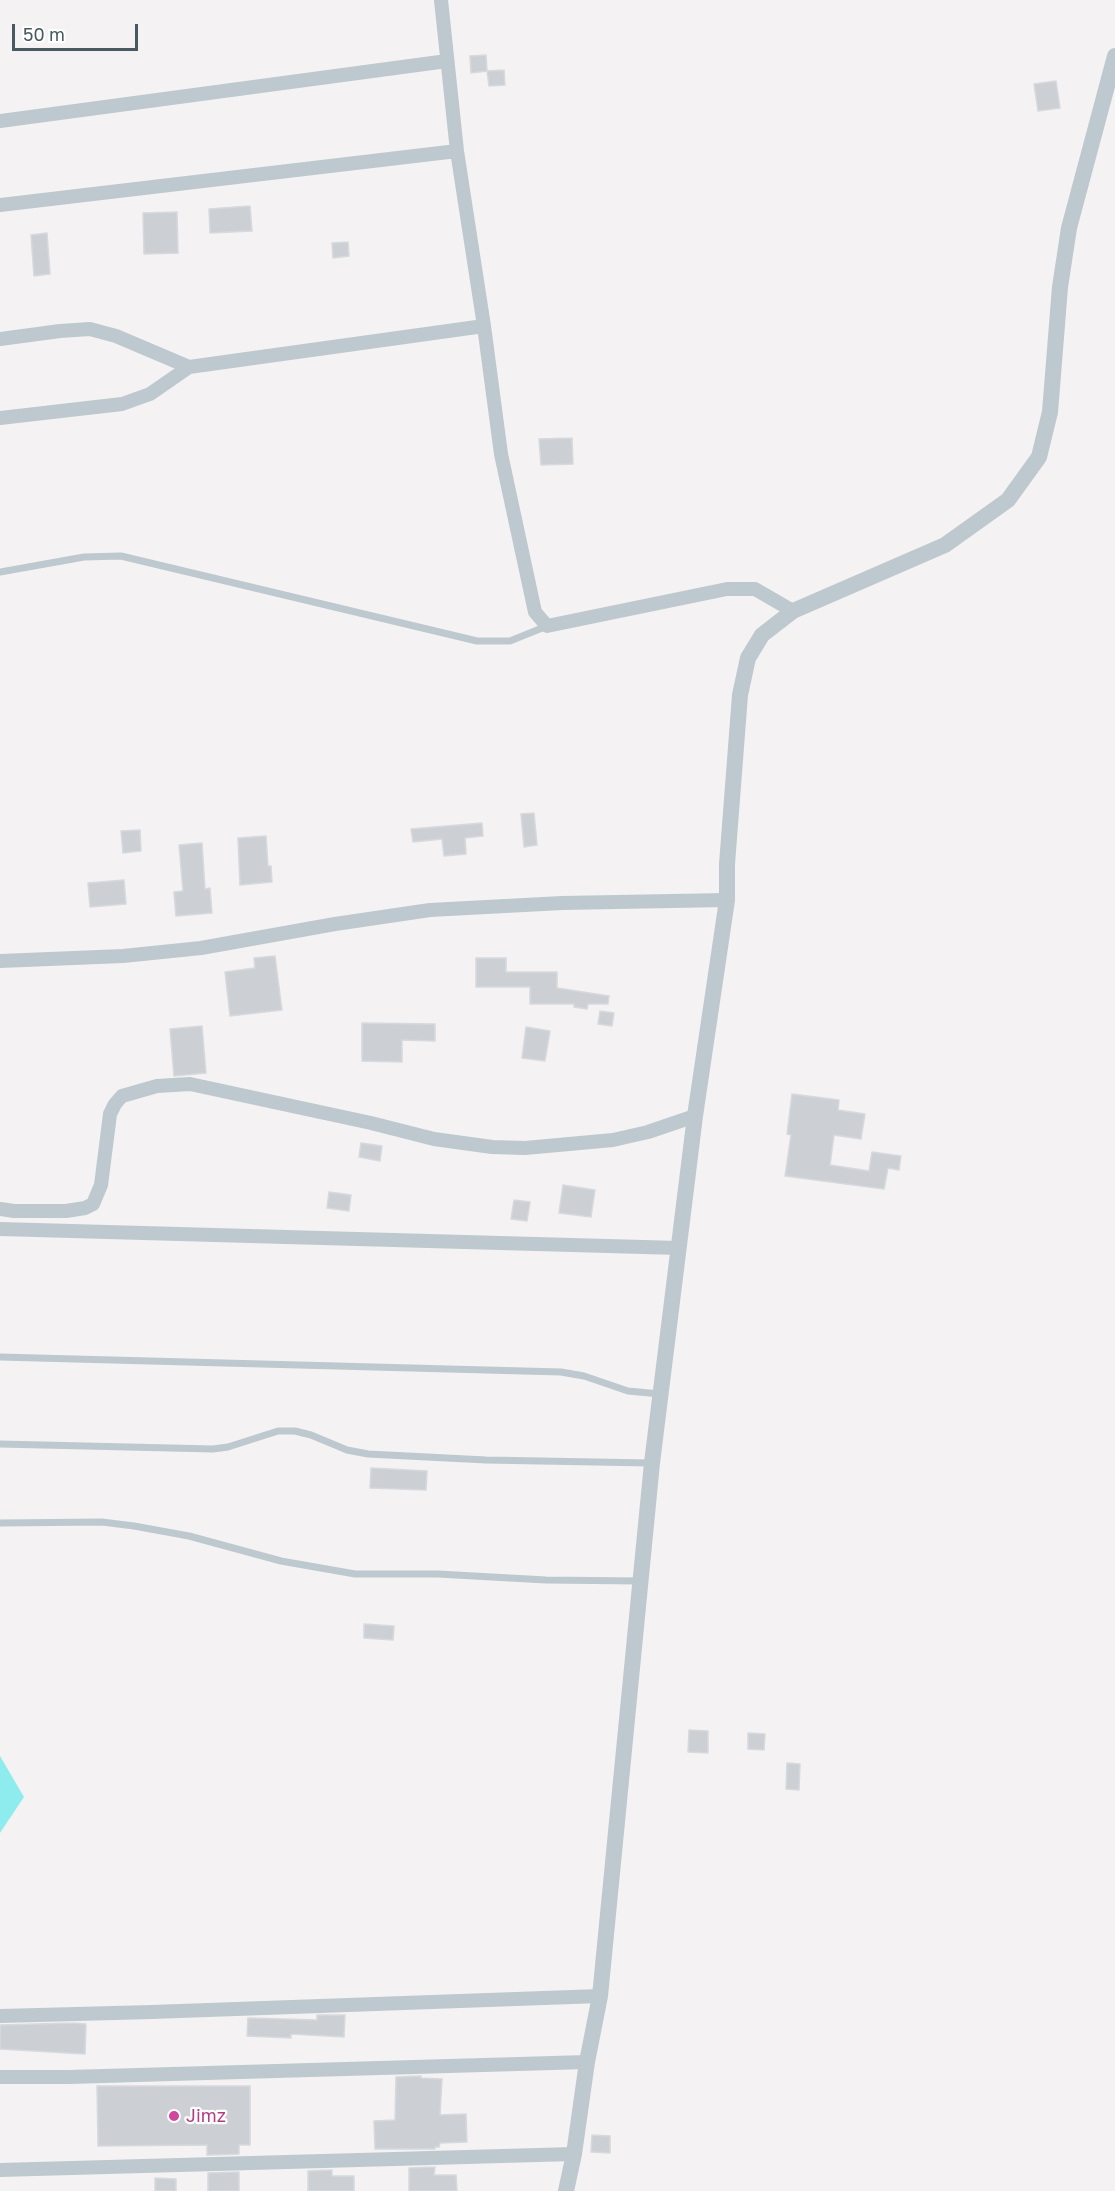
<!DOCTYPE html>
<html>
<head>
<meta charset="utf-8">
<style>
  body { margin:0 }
  #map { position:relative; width:1115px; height:2191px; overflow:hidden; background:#f4f2f2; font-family:"Golos Text",sans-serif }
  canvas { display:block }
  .scale { position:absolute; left:12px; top:24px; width:126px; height:27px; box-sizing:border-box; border:3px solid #495960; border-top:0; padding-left:8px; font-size:18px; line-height:21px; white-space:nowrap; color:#495960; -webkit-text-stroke:4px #fff; paint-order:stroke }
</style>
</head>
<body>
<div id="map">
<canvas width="1115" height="2191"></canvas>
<div class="scale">50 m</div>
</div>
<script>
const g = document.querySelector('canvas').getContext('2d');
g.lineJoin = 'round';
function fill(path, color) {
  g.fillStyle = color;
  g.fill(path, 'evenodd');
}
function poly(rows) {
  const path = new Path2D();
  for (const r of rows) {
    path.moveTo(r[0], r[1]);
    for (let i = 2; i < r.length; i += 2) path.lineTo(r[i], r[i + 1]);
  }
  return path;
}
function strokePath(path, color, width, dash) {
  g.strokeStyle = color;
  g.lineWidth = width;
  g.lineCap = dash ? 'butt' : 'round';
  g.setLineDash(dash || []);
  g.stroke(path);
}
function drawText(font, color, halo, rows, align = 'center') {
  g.font = font + ' "Golos Text",sans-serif';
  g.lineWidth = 4.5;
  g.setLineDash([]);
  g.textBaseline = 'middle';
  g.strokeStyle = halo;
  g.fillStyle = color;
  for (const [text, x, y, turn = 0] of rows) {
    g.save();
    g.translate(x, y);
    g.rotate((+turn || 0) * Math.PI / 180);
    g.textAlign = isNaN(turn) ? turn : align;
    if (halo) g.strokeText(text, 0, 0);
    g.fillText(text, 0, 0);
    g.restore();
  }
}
fill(poly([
  [0,1756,24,1797,0,1833]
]), '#8eecee');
const building = poly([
  [486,55,487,71,471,73,470,56,486,55],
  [504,70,505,85,489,86,487,71,504,70],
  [1056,81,1060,108,1038,111,1034,84,1056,81],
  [250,206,252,231,210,233,209,209,250,206],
  [177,212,178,253,144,254,143,213,177,212],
  [47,233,50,274,34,276,31,235,47,233],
  [348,242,349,256,333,258,332,243,348,242],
  [572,438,573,464,541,465,539,439,572,438],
  [534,813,537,845,524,847,521,814,534,813],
  [482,823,483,836,465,838,466,854,444,856,442,839,413,842,411,829,482,823],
  [140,830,141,851,123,853,121,831,140,830],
  [266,836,268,866,271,866,272,882,240,885,238,838,266,836],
  [202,843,205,889,210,888,212,913,176,916,174,892,183,891,179,845,202,843],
  [124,880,126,904,90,907,88,883,124,880],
  [275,956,282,1010,230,1016,225,972,255,968,254,958,275,956],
  [476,958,506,958,506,972,557,972,557,988,609,996,608,1004,588,1004,587,1009,574,1007,574,1004,530,1004,530,987,476,987,476,958],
  [600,1011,614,1013,612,1026,598,1024,600,1011],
  [362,1023,435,1024,435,1041,402,1040,402,1062,362,1061,362,1023],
  [202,1026,206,1073,174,1076,170,1029,202,1026],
  [526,1027,550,1031,545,1061,522,1058,526,1027],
  [792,1094,839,1100,838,1110,865,1114,861,1139,834,1135,830,1165,869,1171,872,1152,901,1156,899,1170,888,1168,884,1189,785,1176,791,1135,787,1134,792,1094],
  [361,1143,382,1146,380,1161,359,1157,361,1143],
  [563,1185,595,1190,591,1217,559,1213,563,1185],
  [329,1192,351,1195,349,1211,327,1208,329,1192],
  [514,1200,530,1202,527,1221,511,1219,514,1200],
  [371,1468,427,1471,426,1490,370,1488,371,1468],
  [364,1624,394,1626,393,1640,364,1638,364,1624],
  [689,1730,708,1731,708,1753,688,1752,689,1730],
  [748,1733,765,1734,764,1750,748,1749,748,1733],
  [787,1763,800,1764,799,1790,786,1789,787,1763],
  [317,2015,345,2015,344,2037,291,2034,291,2038,247,2036,248,2018,317,2020,317,2015],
  [73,2023,86,2024,85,2054,0,2049,0,2025,73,2023],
  [421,2076,421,2078,442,2079,440,2115,466,2114,467,2142,440,2143,439,2147,435,2147,435,2149,375,2149,374,2121,395,2120,396,2077,421,2076],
  [97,2086,250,2086,250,2145,239,2145,239,2154,207,2155,207,2145,98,2146,97,2086],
  [592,2135,610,2136,610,2153,591,2152,592,2135],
  [435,2167,434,2175,456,2175,457,2191,409,2191,409,2168,435,2167],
  [332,2170,332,2176,354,2176,354,2191,308,2191,308,2171,332,2170],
  [239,2172,239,2191,208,2191,208,2173,239,2172],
  [155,2178,176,2179,176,2191,155,2191,155,2178]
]);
fill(building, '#ccd0d4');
strokePath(building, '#d6d9dd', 1.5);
strokePath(poly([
  [0,572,84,557,121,556,477,641,510,641,547,626],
  [0,1357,561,1372,584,1376,628,1391,660,1394],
  [0,1444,213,1449,228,1447,278,1431,295,1431,311,1435,347,1450,368,1454,486,1460,650,1463],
  [0,1523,102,1522,134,1526,189,1536,281,1561,355,1574,438,1574,546,1580,640,1581]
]), '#bdc9ce', 7);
strokePath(poly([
  [441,0,457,151,484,326,501,454,535,612,547,626,727,589,755,589,793,611],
  [0,121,447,61],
  [0,205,457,151],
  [0,339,60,331,90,329,116,336,189,367],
  [0,418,122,404,150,394,189,367,484,326],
  [0,961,123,956,201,948,335,924,430,910,562,903,727,900],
  [0,1209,14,1211,66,1211,85,1208,93,1204,101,1185,110,1114,115,1104,122,1096,157,1086,190,1084,371,1123,434,1139,492,1147,525,1148,613,1140,648,1132,695,1116],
  [0,1229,679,1248],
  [0,2016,152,2012,600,1996],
  [0,2077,69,2077,587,2062],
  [0,2170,574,2154]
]), '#bdc9ce', 14);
strokePath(poly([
  [566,2191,574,2154,587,2062,600,1996,652,1463,695,1116,727,900,727,864,740,695,748,658,762,635,793,611,945,545,1008,500,1039,457,1050,412,1060,287,1069,228,1115,56]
]), '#bdc9ce', 16);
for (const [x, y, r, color] of [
  [174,2116,6,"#d1479c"]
]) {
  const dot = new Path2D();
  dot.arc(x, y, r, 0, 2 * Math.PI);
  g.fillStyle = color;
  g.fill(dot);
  strokePath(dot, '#fff', 2);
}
drawText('18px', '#b23c85', '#fff', [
  ["Jimz",186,2116]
], 'left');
</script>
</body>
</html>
